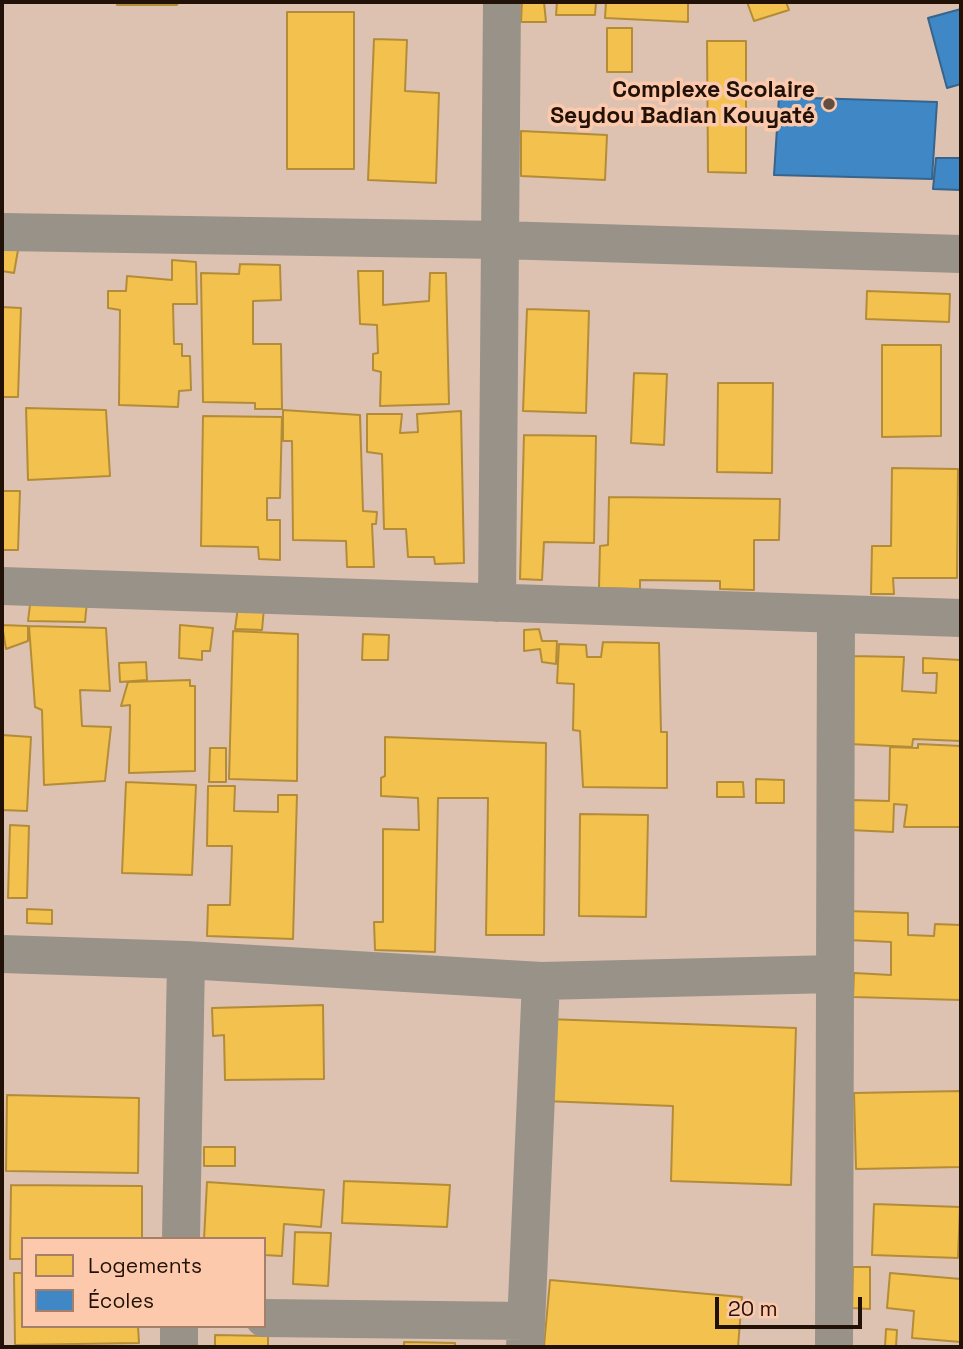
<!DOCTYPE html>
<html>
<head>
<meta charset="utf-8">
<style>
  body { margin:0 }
  #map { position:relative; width:963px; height:1349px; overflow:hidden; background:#ddc2b1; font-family:"Space Grotesk",sans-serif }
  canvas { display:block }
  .frame { position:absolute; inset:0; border:4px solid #221106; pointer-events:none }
  .legend { position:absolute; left:21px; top:1237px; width:245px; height:91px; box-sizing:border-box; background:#fcc9ac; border:2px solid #a57f6a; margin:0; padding:9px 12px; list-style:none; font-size:21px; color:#221106 }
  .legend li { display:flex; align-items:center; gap:14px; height:35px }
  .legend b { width:35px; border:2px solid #a57f6a }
  .scale { position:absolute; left:715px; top:1297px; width:147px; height:32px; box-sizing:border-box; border:4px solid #221106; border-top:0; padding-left:9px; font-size:21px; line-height:24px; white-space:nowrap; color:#221106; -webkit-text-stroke:5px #fcc9ac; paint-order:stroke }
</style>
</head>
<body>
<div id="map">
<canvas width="963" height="1349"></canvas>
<div class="frame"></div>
<ul class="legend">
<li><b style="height:19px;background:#f2c14e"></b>Logements</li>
<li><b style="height:19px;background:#3f88c5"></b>Écoles</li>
</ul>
<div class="scale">20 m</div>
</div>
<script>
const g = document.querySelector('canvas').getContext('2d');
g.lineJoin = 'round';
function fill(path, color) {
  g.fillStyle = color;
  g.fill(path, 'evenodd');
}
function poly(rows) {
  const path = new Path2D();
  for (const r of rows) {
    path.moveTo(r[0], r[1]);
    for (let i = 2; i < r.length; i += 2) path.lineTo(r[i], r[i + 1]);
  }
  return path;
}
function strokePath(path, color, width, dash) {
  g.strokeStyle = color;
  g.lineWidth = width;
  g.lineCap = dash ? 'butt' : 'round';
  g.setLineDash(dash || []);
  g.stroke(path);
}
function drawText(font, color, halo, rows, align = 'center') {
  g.font = font + ' "Space Grotesk",sans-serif';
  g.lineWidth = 7;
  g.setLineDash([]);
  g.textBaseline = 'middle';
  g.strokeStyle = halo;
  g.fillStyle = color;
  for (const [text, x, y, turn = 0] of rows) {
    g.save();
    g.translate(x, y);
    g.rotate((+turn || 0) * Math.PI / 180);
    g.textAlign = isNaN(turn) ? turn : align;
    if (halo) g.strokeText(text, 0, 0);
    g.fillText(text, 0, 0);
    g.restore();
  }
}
const homes = poly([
  [117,2,178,2,177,5,117,5,117,2],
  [522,2,544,2,546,22,521,22,522,2],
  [557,2,596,2,595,15,556,15,557,2],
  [606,2,688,2,688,22,605,18,606,2],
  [747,2,786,2,789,10,754,21,747,2],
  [287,12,354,12,354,169,287,169,287,12],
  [607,28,632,28,632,72,607,72,607,28],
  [374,39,407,40,405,91,439,93,436,183,368,180,374,39],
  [707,41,746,41,746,173,708,172,707,41],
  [521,131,607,135,605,180,521,176,521,131],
  [2,247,18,250,14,273,2,271,2,247],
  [172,260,196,262,197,304,173,304,174,344,182,344,182,356,190,356,191,390,179,391,178,407,119,405,120,310,108,308,108,291,126,291,127,276,172,280,172,260],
  [240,264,280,265,281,300,253,301,253,344,281,344,282,409,255,409,255,403,203,402,201,273,239,274,240,264],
  [358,271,383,271,383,305,429,301,430,273,446,273,449,404,380,406,381,372,373,370,373,354,378,353,377,325,360,324,358,271],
  [867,291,950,294,949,322,866,319,867,291],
  [2,307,21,308,18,397,2,397,2,307],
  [527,309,589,311,586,413,523,411,527,309],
  [882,345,941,345,941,436,882,437,882,345],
  [634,373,667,374,664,445,631,443,634,373],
  [718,383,773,383,772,473,717,472,718,383],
  [26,408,106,410,110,476,28,480,26,408],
  [283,410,360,415,363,511,377,512,376,524,372,524,374,567,347,567,346,541,293,540,292,441,283,441,283,410],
  [461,411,464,563,435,564,434,557,408,557,406,529,384,529,382,454,367,452,367,414,402,414,400,433,418,432,417,414,461,411],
  [203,416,282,417,280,498,267,498,267,520,280,520,280,560,259,559,258,547,201,546,203,416],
  [524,435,596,436,594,543,544,542,542,580,520,579,524,435],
  [892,468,958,469,957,578,893,578,894,594,871,594,872,546,891,546,892,468],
  [2,491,20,491,18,550,2,550,2,491],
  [609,497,780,499,779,540,754,540,754,590,720,589,720,581,640,580,640,589,599,588,600,546,608,545,609,497],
  [31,597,87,601,85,622,28,621,31,597],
  [238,607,264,608,262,630,235,629,238,607],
  [2,625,28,626,28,641,6,649,2,625],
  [180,625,213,628,210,651,202,651,202,660,179,658,180,625],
  [29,626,106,628,110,691,80,690,82,726,111,727,105,781,44,785,42,710,35,707,29,626],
  [539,629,542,641,557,641,556,664,542,662,540,649,524,651,524,630,539,629],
  [233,631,298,634,297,781,229,779,233,631],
  [363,634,389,635,388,660,362,660,363,634],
  [603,642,659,643,661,732,667,732,667,788,583,787,580,731,573,730,574,684,557,683,559,644,586,645,587,657,601,657,603,642],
  [852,656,904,657,902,691,936,693,937,673,923,673,923,658,961,660,961,741,913,739,912,747,849,744,852,656],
  [146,662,147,680,120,682,119,663,146,662],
  [190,680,190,686,195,686,195,771,129,773,130,705,121,706,128,682,190,680],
  [2,735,31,737,27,811,2,810,2,735],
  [385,737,546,743,544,935,486,935,488,798,438,798,435,952,375,950,374,922,383,922,383,829,419,830,418,798,381,796,381,778,385,776,385,737],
  [918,744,961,746,961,827,904,827,907,805,894,804,893,832,849,830,851,800,889,801,890,747,918,748,918,744],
  [210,748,226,748,226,782,209,782,210,748],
  [756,779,784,780,784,803,756,803,756,779],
  [126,782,196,785,192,875,122,873,126,782],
  [717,782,743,782,744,797,717,797,717,782],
  [208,786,235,786,234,811,278,812,278,795,297,795,293,939,207,936,208,905,230,905,232,846,207,846,208,786],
  [580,814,648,815,646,917,579,916,580,814],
  [10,825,29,826,27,898,8,898,10,825],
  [27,909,52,910,52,924,27,923,27,909],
  [848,911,908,913,908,935,934,936,935,924,961,925,961,1000,853,997,854,973,891,975,891,942,847,940,848,911],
  [323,1005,324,1079,225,1080,224,1035,213,1036,212,1008,323,1005],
  [547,1019,796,1028,791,1185,671,1181,673,1106,544,1101,547,1019],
  [961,1091,961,1167,856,1169,854,1093,961,1091],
  [7,1095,139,1098,138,1173,6,1171,7,1095],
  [204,1147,235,1147,235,1166,204,1166,204,1147],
  [344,1181,450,1185,447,1227,342,1223,344,1181],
  [207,1182,324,1190,321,1227,284,1224,282,1256,264,1255,264,1239,204,1239,207,1182],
  [11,1185,142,1186,142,1239,23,1239,23,1259,10,1259,11,1185],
  [874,1204,960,1207,958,1258,872,1255,874,1204],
  [295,1232,331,1233,328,1286,293,1284,295,1232],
  [853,1267,870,1267,870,1309,852,1308,853,1267],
  [14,1273,23,1273,23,1326,138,1326,139,1343,15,1345,14,1273],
  [890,1273,961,1279,961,1342,912,1338,914,1311,887,1308,890,1273],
  [550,1280,742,1297,738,1347,544,1346,550,1280],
  [886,1329,897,1330,896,1347,885,1347,886,1329],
  [215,1335,268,1336,268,1347,215,1347,215,1335],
  [404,1342,455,1343,455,1347,404,1347,404,1342]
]);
fill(homes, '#f2c14e');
strokePath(homes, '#b48c38', 2);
const schools = poly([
  [961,9,961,84,947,88,928,18,961,9],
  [779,97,937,102,932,179,774,175,779,97],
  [936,158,961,158,961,190,933,189,936,158]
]);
fill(schools, '#3f88c5');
strokePath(schools, '#36648c', 2);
strokePath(poly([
  [2,232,500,240,961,254],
  [2,586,961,618],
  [497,603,502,2],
  [2,954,186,960,541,981,835,974],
  [181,1239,186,960],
  [264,1318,526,1321],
  [179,1347,179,1326],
  [525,1347,541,981],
  [834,1347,836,614]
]), '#999288', 38);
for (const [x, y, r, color] of [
  [829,104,7,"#634f42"]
]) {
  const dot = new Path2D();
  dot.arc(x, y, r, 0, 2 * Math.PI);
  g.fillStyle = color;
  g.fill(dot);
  strokePath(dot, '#fcc9ac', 2.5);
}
drawText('bold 23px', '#221106', '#fcc9ac', [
  ["Complexe Scolaire",815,91],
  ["Seydou Badian Kouyaté",815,117]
], 'right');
</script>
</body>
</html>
